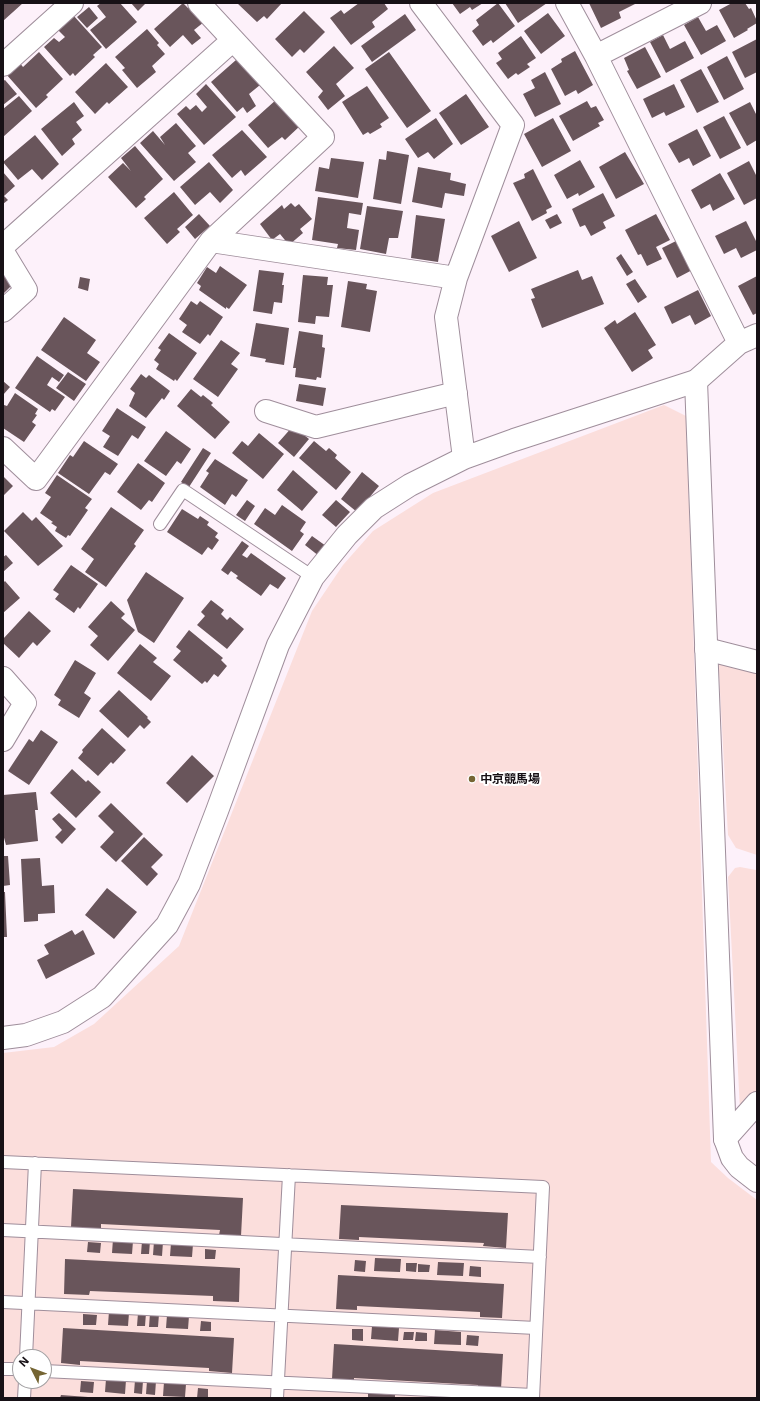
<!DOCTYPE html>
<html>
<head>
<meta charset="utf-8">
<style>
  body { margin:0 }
  #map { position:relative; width:760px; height:1401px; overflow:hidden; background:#fdf1fa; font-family:Inter,sans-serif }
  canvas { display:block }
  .frame { position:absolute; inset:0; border:4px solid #171116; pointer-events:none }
  .north { position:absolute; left:12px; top:1349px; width:40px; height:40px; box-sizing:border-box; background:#fff; border:1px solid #a2a0a2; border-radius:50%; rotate:312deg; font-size:11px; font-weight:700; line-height:16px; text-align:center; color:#171116 }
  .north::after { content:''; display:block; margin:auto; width:14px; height:18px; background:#756533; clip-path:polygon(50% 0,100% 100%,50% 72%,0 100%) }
</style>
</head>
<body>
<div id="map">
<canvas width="760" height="1401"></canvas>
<div class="frame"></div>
<div class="north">N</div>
</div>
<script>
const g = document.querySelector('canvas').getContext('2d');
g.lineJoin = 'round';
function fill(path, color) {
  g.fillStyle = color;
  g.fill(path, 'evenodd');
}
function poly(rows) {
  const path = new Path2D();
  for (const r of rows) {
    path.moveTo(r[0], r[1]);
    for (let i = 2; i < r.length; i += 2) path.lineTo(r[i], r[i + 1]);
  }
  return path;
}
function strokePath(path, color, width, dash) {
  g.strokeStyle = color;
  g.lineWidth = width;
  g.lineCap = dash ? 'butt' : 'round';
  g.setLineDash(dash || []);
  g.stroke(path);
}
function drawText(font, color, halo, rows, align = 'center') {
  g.font = font + ' Inter,"Noto Sans JP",sans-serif';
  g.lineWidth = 4;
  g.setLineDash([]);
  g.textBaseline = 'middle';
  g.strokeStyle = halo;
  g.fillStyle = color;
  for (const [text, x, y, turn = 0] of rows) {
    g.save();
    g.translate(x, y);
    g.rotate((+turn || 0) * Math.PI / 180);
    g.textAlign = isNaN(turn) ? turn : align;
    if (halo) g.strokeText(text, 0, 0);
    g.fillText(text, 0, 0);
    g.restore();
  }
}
fill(poly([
  [664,405,686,416,711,1162,728,1178,757,1200,757,1398,3,1398,3,1053,54,1047,94,1024,179,946,312,611,343,565,373,531,433,493],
  [20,1357,44,1357,44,1381,20,1381],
  [718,656,757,664,757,855,736,848,728,835],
  [740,867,756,870,757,868,757,1090,740,1110,728,877,735,868]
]), '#fbdedc');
fill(poly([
  [3,3,23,3,3,21],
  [101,3,120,3,137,22,106,49,90,30,106,17,97,6],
  [131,3,146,3,138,11],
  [183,3,188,8,190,6,204,22,194,30,201,38,192,45,183,35,170,47,154,29],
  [237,3,282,3,267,19,264,16,257,22],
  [359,3,384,3,388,9,372,22,375,27,351,45,330,18,341,10,344,14],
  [452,3,483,3,472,10,470,7,460,14],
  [498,3,515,26,493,43,491,40,483,46,472,31,479,25,476,20],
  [505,3,547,3,518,23],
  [589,3,637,3,619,12,621,18,601,28],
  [732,3,745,3,749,9,751,8,757,21,757,23,747,29,748,30,734,38,719,10],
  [89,7,98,18,87,28,77,17],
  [304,11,325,32,304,53,300,49,292,57,275,39],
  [548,13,565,36,541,54,524,31],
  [405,14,416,30,372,62,361,46],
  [73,15,102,47,93,55,95,57,75,76,73,73,70,76,44,47,54,38,59,42,65,37,57,29],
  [698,17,706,31,717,25,726,41,701,55,684,25],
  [147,29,159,43,157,45,165,54,152,66,156,72,137,88,122,70,125,68,115,57],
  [663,35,670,49,685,41,694,58,666,73,650,42],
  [521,36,536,58,527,64,530,67,518,75,516,73,508,79,496,63,502,59,498,53],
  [757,39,757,72,745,78,732,52],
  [334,46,354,68,336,84,345,96,328,110,318,97,323,91,306,72],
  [645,47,661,77,637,89,627,71,629,70,624,58],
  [575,51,593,85,578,94,576,90,565,96,551,69,562,62,561,59],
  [39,52,63,79,46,95,48,97,36,108,6,74,19,62,23,67],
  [389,52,431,111,407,128,365,69],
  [727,56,744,89,724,100,707,67],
  [236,60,260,85,249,94,256,106,247,113,243,107,237,112,211,82],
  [106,63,128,87,109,104,107,102,95,114,75,92],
  [701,69,719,102,697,113,680,80],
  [545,72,561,104,535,117,523,94,535,88,531,80],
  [5,80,17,94,3,105,3,81],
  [206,84,236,117,204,145,177,114,186,106,190,110,196,105,202,112,207,107,196,94],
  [674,84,685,107,666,116,664,112,652,118,643,99],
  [367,86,389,118,380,124,382,127,370,134,368,132,363,135,342,102],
  [466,94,489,127,461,145,439,113],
  [19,96,32,111,3,137,3,109],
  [277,99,301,125,285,140,282,137,268,148,248,125],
  [587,101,591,108,596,106,604,120,598,123,600,126,573,141,559,116],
  [74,102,84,116,76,122,82,130,72,139,75,144,62,156,41,129],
  [750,102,757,116,757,140,747,146,729,113],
  [724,116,741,148,720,159,703,127],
  [436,118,453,144,434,159,428,152,418,158,405,139],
  [553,118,571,151,542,167,524,134],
  [176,123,196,146,188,153,196,162,174,181,140,143,153,131,165,145,160,137],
  [697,129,711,156,693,166,689,158,679,163,668,144],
  [242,130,267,157,245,176,241,170,232,178,212,155],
  [35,135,59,164,42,180,32,169,18,180,3,162],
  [135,146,163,179,144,197,146,199,136,208,108,177,123,163,131,171,121,158],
  [387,151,409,155,401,204,373,199,379,159,386,160],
  [625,152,644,184,616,199,599,167],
  [331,158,364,162,358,198,315,191,319,167,329,169],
  [580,160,595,187,579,196,578,193,567,199,554,175],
  [749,161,757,177,757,198,744,205,727,173],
  [209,162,233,190,220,203,210,192,195,205,180,187],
  [418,167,451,173,450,180,466,184,464,196,445,193,442,208,412,202],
  [533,169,552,207,546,210,547,213,532,221,513,183,525,178,524,174],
  [3,172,15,186,4,196,8,200,3,204],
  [720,173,735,199,713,211,710,204,701,209,691,190],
  [174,192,193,215,177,229,180,232,167,244,144,218],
  [603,193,615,216,603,222,606,228,591,236,585,225,580,227,572,209],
  [318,197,363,203,361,215,349,213,347,228,359,230,356,250,337,248,338,244,312,240],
  [291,203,295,207,299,204,312,219,300,229,303,233,289,245,280,234,272,240,260,224,282,205,284,209],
  [367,206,403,211,398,238,389,238,386,254,360,249],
  [199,214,210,226,195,239,185,227],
  [557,214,562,223,550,229,545,220],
  [656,214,670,240,656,247,662,259,647,266,641,254,638,255,625,230],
  [416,215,445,219,438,262,411,258],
  [519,221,537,258,509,272,491,236],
  [746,221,757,243,757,250,741,258,736,248,724,254,715,236],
  [680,239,696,268,677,278,662,248],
  [621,254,633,272,627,276,616,258],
  [220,266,247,285,229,309,226,307,226,309,199,290,201,286,197,283,207,267,216,273],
  [259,270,284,273,282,285,284,285,282,303,274,302,272,314,253,311],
  [578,270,582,280,592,276,604,304,542,328,531,299,535,298,531,289],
  [4,274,13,284,3,294,3,275],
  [303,275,328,277,327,285,333,285,329,317,316,316,315,324,298,322],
  [757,276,757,313,753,315,738,286],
  [80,277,90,279,88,291,78,288],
  [635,279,647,297,638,303,626,284],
  [348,281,367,284,366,289,377,291,370,332,341,327],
  [698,290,711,316,695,325,690,315,672,324,664,307],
  [191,301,197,305,200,301,223,317,210,336,208,334,200,344,182,332,187,325,179,319],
  [635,312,656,345,648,350,653,358,632,372,604,328,615,320,617,324],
  [64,317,96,340,87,353,100,362,86,381,41,350],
  [256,323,289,328,284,365,265,362,266,359,250,356],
  [299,331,323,335,322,347,325,348,321,378,317,377,316,380,295,377,296,368,293,368],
  [169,333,197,353,177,381,175,379,174,381,156,369,159,364,154,360,161,350,158,348],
  [221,340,240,353,231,364,238,369,218,397,193,379],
  [37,356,64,375,59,382,52,377,47,385,65,397,55,411,52,409,50,412,15,388],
  [68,372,86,384,74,401,56,388],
  [141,374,146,378,149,375,170,391,164,400,162,398,146,418,129,406,135,393,130,389],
  [3,381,10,387,3,395],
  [299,384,326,388,323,406,296,401],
  [191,389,201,397,203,395,213,403,211,405,230,422,215,439,177,406],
  [15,393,38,409,35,414,37,415,32,422,36,425,24,442,3,428,3,407,4,405,7,406],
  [117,408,146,427,138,439,132,435,118,456,103,447,110,436,102,431],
  [293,426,309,439,294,457,278,443],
  [166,431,191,449,181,464,177,461,166,476,144,461],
  [259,433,284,454,263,479,232,453,242,441,248,446],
  [84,441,118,464,110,475,105,472,89,494,58,473,70,455,73,457],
  [314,441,326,451,329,448,337,455,335,458,351,472,336,490,299,458],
  [203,448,211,453,189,487,181,482],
  [215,459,248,480,236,497,232,494,225,505,200,487,209,473,206,471],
  [138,463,165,483,152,502,149,500,141,510,117,492],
  [293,470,318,492,302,511,277,490],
  [362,472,379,486,357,512,341,499],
  [57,475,92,499,85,508,88,510,70,536,68,535,66,538,55,531,57,527,51,523,53,522,40,513,51,497,45,493],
  [3,476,13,486,3,496],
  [247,500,255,506,245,521,236,515],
  [336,500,350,512,336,527,322,515],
  [282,505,306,522,300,531,304,534,292,551,254,524,265,508,275,515],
  [111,507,144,530,134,544,136,546,106,587,85,572,94,559,81,549],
  [182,509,198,519,200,516,209,522,207,525,218,533,215,537,219,540,212,550,208,547,202,555,167,532],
  [23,512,32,521,36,517,63,546,38,566,4,531],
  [312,536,326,546,319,556,305,545],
  [242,541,249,546,242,555,247,558,251,553,286,578,278,589,270,584,261,596,236,578,238,576,231,571,228,575,221,570],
  [6,555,13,563,3,572,3,557],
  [71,565,98,584,80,609,78,607,74,613,55,599,59,594,53,590],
  [146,572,184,598,154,643,138,632,127,600],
  [5,581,20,598,3,613,3,583],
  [211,600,224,610,221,614,227,620,230,617,244,629,227,649,197,625,205,616,201,612],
  [111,601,125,614,121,618,135,630,108,661,90,645,98,636,88,627],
  [29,611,51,631,37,646,33,642,19,658,3,643,3,639],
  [189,630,223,658,221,660,227,666,218,677,214,674,207,683,205,681,202,684,173,660,181,651,176,647],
  [140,644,157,658,153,662,171,676,151,701,117,673],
  [75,660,96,673,84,693,91,698,79,718,58,705,61,700,54,695],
  [119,690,148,717,147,718,151,722,144,729,140,725,128,738,99,711],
  [102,728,126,750,113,764,111,762,98,776,78,758,83,752,82,750],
  [41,730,58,742,29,785,8,771,29,739,33,742],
  [192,755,214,776,187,803,166,783],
  [72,769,86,782,88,780,101,792,76,818,50,793],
  [36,792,38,810,35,810,38,841,6,845,3,834,3,795],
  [111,803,143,834,116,862,100,847,114,832,98,816],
  [59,813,76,829,62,844,55,837,62,830,52,819],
  [144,837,163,855,151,867,158,874,147,886,121,861],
  [3,856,8,856,10,885,3,886],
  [40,858,42,886,54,885,55,913,38,914,38,921,24,922,21,859],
  [107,888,137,912,114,939,85,915],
  [3,892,5,892,7,937,3,937],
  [72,930,75,935,83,930,95,954,46,979,37,960,49,954,44,945],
  [73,1189,243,1198,241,1236,219,1235,220,1230,101,1224,101,1229,71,1227],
  [341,1205,508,1213,506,1248,483,1246,484,1243,359,1237,359,1240,339,1239],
  [113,1239,133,1241,132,1254,112,1253],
  [142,1241,150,1241,149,1254,141,1254],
  [154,1241,163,1242,162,1256,153,1255],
  [88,1242,101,1243,100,1253,87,1252],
  [171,1243,193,1244,192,1257,170,1256],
  [205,1249,216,1250,215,1259,205,1259],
  [375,1258,401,1259,400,1272,374,1271],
  [65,1259,240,1268,239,1302,213,1301,213,1296,90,1291,89,1295,64,1294],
  [355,1260,366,1261,365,1272,354,1271],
  [438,1262,464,1263,463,1276,437,1275],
  [406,1263,417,1263,416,1272,406,1271],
  [418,1264,430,1265,429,1272,418,1272],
  [470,1266,481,1267,481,1277,469,1276],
  [338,1275,504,1284,502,1318,480,1317,480,1312,357,1306,357,1310,336,1309],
  [109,1311,129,1313,128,1326,108,1325],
  [138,1313,146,1313,145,1326,137,1326],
  [150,1313,159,1314,158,1327,149,1327],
  [83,1314,97,1315,96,1325,83,1325],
  [167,1315,189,1316,188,1329,166,1328],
  [201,1321,211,1322,211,1331,200,1331],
  [372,1326,399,1328,398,1341,371,1339],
  [63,1328,234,1338,232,1373,209,1371,209,1368,80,1361,80,1365,61,1363],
  [352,1329,363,1329,363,1341,352,1340],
  [435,1330,461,1332,461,1345,434,1344],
  [404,1332,414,1332,413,1340,403,1340],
  [416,1332,427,1333,427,1341,415,1341],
  [467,1335,479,1336,478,1346,466,1345],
  [334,1344,503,1354,501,1389,478,1387,478,1385,354,1378,354,1380,332,1379],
  [106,1379,126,1380,125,1394,105,1392],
  [135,1380,143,1381,142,1394,134,1393],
  [81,1381,94,1382,93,1393,80,1392],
  [147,1381,156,1381,155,1395,146,1394],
  [164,1382,186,1384,185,1397,163,1396],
  [198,1388,208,1389,208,1398,197,1398],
  [368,1393,395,1395,395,1398,368,1398],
  [61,1395,88,1397,88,1398,60,1398]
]), '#69555b');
const service = poly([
  [160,524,183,490,313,577],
  [3,1162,543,1187,533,1398],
  [3,1230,540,1257],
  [3,1302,536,1328],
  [26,1357,35,1163],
  [3,1369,20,1369],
  [44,1371,533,1395],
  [24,1398,25,1381],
  [277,1398,289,1175]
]);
const minor = poly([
  [421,3,513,125,456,278,446,317,464,458],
  [567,3,596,56,739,343],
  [596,56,700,3],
  [3,65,72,3],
  [211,241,456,278],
  [3,246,233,40],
  [3,252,26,290,3,311],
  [266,411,316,427,456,393],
  [3,448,36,479,211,241,323,137,199,3],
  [706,649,757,662],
  [3,678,25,703,3,740],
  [3,1038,26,1035,63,1022,102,997,167,925,189,884,217,811,278,645,313,577,347,535,374,508,410,485,464,458,514,440,696,381,739,343,757,335],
  [725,1139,757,1103]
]);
const tertiary = poly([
  [696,381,725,1139,732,1158,739,1167,757,1181]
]);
strokePath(service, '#9f8e9b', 14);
strokePath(minor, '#9f8e9b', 24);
strokePath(tertiary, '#9f8e9b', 24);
strokePath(service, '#fff', 12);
strokePath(minor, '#fff', 22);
strokePath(tertiary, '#fff', 22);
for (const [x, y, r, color] of [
  [472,779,4,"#756533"]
]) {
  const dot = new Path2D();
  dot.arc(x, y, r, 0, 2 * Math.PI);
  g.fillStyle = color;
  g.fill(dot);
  strokePath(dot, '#fff', 1.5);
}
drawText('bold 12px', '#171116', '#fff', [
  ["中京競馬場",480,779]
], 'left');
</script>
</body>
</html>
